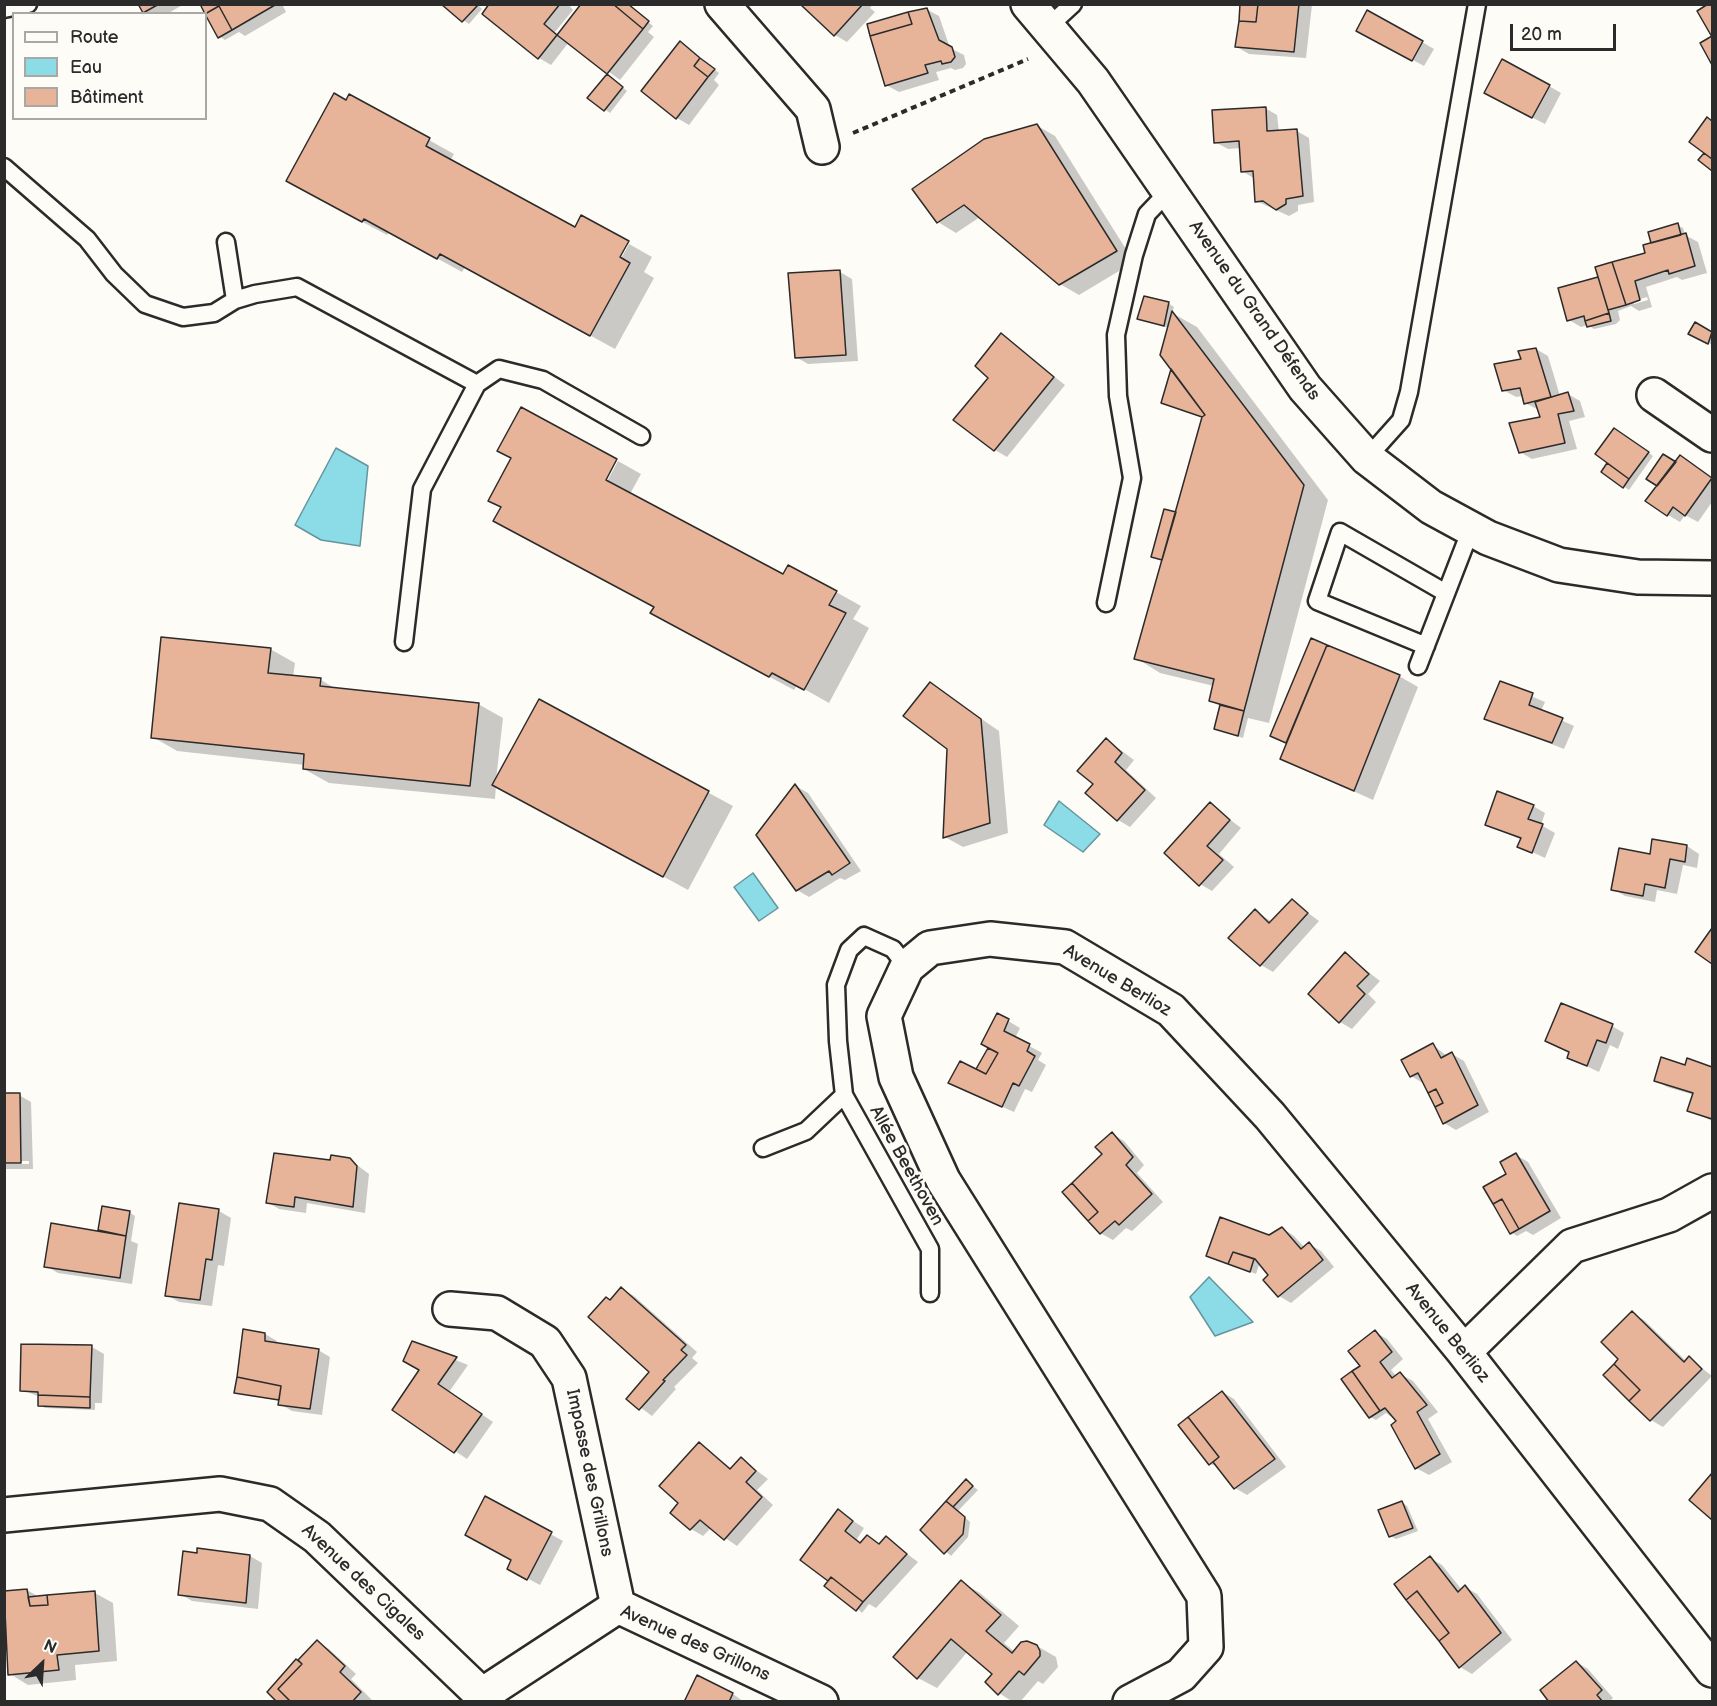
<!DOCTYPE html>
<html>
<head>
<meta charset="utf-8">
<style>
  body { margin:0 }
  #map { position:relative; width:1717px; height:1706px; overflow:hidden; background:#fdfcf7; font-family:"Balsamiq Sans",sans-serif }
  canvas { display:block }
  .frame { position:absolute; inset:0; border:6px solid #2b2b2b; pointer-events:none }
  .legend { position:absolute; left:12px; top:12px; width:195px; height:108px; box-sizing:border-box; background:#fdfcf7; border:2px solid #a9a8a5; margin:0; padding:8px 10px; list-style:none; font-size:18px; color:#2b2b2b }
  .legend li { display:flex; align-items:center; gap:12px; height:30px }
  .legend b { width:30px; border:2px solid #a9a8a5 }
  .north { position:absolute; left:12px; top:1634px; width:60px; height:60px; -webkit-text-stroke:4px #fdfcf7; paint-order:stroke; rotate:25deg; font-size:16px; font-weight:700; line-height:24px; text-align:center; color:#2b2b2b }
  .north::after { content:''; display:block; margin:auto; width:21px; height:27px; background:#2b2b2b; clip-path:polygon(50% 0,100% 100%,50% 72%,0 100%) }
  .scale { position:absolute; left:1510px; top:24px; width:106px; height:27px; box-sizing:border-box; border:3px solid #2b2b2b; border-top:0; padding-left:8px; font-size:18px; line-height:21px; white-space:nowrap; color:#2b2b2b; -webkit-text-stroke:4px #fdfcf7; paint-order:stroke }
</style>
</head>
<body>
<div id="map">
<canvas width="1717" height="1706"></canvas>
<div class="frame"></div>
<ul class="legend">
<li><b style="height:8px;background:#fdfcf7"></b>Route</li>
<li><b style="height:16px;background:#8cdce8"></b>Eau</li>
<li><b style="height:16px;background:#e7b399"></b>Bâtiment</li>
</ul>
<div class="north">N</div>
<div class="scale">20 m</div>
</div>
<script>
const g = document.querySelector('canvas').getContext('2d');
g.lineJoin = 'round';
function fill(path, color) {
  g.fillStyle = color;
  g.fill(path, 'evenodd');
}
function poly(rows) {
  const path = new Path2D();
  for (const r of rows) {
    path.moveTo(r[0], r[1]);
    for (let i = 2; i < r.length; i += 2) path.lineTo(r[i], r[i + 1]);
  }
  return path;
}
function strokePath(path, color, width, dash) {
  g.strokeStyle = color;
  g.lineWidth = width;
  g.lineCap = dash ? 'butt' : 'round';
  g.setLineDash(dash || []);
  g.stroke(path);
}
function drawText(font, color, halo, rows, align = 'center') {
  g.font = font + ' "Balsamiq Sans",sans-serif';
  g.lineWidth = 6;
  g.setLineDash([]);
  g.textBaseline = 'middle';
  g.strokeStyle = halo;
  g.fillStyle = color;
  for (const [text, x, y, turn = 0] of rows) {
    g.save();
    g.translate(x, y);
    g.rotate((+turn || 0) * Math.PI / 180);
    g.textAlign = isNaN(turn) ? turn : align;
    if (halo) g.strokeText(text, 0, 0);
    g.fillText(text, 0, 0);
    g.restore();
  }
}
const water = poly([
  [336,448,368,466,360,546,321,540,295,525,336,448],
  [1059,801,1100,834,1083,852,1044,825,1059,801],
  [753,873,778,908,759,921,734,887,753,873],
  [1209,1277,1253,1322,1215,1336,1190,1297,1209,1277]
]);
fill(water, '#8cdce8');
strokePath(water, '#65959c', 1.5);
fill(poly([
  [139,4,184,4,167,14,146,14],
  [201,4,287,4,283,6,286,12,245,36,239,32,225,40,219,36],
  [477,4,482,9,469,24,463,20],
  [492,4,568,4,573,10,555,32,559,35,627,4,653,26,648,32,654,37,620,80,569,42,551,65,539,58,484,14],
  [802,4,873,4,870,8,875,12,847,42,835,35],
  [1242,4,1312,5,1306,58,1249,54,1237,47],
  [926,9,939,16,950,48,964,55,966,64,963,68,955,70,951,68,936,72,939,80,899,92,886,85],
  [1370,37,1422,42,1434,49,1424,66],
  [681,43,719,73,714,80,719,85,689,125,677,118],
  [608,75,627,91,610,113,589,97],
  [1549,86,1561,93,1545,124,1498,100],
  [350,96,454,154,450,161,618,264,629,244,652,257,644,272,654,278,615,349,465,267,462,272,389,232,387,235,312,195],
  [1265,108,1277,115,1279,132,1297,131,1309,138,1314,202,1298,205,1298,211,1289,216,1256,201,1255,179,1242,171,1241,148,1228,149,1215,142],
  [1708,119,1712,122,1712,169,1701,160,1712,157,1691,142],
  [1036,125,1055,136,1134,262,1079,295,1060,284,980,217,956,233,938,222],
  [1677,225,1683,228,1685,235,1698,242,1707,273,1682,280,1677,277,1646,287,1652,307,1639,311,1631,306,1618,311,1620,320,1616,324,1594,329,1588,325,1581,327,1569,320,1560,289,1600,278,1647,254,1653,244],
  [1647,297,1648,300,1634,304,1634,301],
  [840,272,852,279,858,361,808,364,796,357],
  [1168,303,1174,307,1172,313,1197,327,1328,500,1269,723,1248,718,1243,738,1215,728,1221,707,1210,700,1214,686,1160,673,1136,658,1163,561,1152,556,1176,513,1203,417,1163,403,1172,369,1169,328,1139,318],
  [1695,324,1712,334,1712,345,1696,336],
  [1001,335,1065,385,1007,457,995,450,990,377],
  [1536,349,1548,356,1560,396,1568,394,1580,401,1585,417,1569,421,1577,449,1532,459,1520,452,1541,418,1539,410,1525,403,1523,396,1516,397,1503,390,1522,360],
  [1620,433,1653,456,1629,490,1603,472,1610,463],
  [618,461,641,474,630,494,783,576,836,592,861,606,853,619,869,628,829,703,797,685,794,690,677,627,655,608,519,535,601,486,604,487],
  [1676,463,1692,464,1712,478,1712,502,1698,522,1685,515,1680,522,1668,515],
  [1312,640,1399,676,1418,687,1373,800,1282,759,1288,744,1272,736],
  [270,649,295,663,293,677,321,680,338,690,478,704,503,718,496,780,539,701,733,806,688,890,496,785,495,799,329,783,304,769,305,765,177,751,153,737],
  [1500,683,1545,702,1541,711,1574,726,1564,749,1485,718],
  [931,684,999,731,1008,833,963,847,945,837,948,749],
  [1107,740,1134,760,1126,770,1156,798,1130,827,1118,820,1095,784],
  [796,786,808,793,861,871,845,880,840,878,809,897,797,890],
  [1210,804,1241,828,1219,854,1234,867,1212,891,1200,884],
  [1533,806,1545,813,1541,825,1555,833,1545,858,1519,846,1522,840,1487,825],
  [1687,846,1699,854,1697,868,1683,865,1677,894,1657,890,1655,902,1625,896,1613,889,1651,856],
  [1292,901,1319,921,1273,972,1261,965,1230,938,1255,911,1272,922],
  [1345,954,1380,981,1368,994,1376,1002,1352,1029,1340,1022],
  [998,1015,1020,1028,1015,1038,1042,1053,1038,1060,1046,1065,1032,1092,1025,1089,1014,1112,962,1089,986,1073,978,1069,990,1047],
  [1612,1026,1624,1033,1618,1049,1610,1045,1599,1072,1569,1058,1570,1053,1547,1041],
  [1433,1045,1447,1056,1452,1054,1464,1061,1489,1112,1456,1130,1444,1123,1423,1083,1411,1076],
  [1688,1060,1712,1069,1712,1121,1689,1110,1694,1095,1667,1087,1655,1080,1686,1067],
  [19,1095,31,1102,33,1169,4,1169,4,1164,29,1164,29,1161,4,1161],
  [1112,1134,1124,1141,1144,1165,1137,1173,1163,1202,1132,1231,1126,1228,1113,1240,1100,1233,1105,1154],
  [1516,1155,1528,1162,1561,1218,1533,1235,1526,1231,1517,1236,1511,1232,1508,1175],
  [349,1159,369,1174,365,1213,307,1203,306,1213,279,1209,267,1202,331,1162],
  [219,1211,231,1218,224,1266,218,1265,212,1306,179,1302,167,1295],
  [129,1212,135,1216,131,1241,138,1244,132,1284,58,1273,46,1266,108,1234,100,1229],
  [1282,1228,1294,1236,1305,1248,1309,1244,1321,1251,1334,1267,1291,1303,1279,1296,1270,1275,1260,1262,1256,1274,1208,1255,1270,1237],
  [622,1289,634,1296,697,1352,692,1358,698,1363,674,1387,676,1389,652,1416,628,1398,651,1371,610,1301],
  [1632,1313,1644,1320,1686,1361,1689,1358,1712,1376,1663,1427,1651,1420],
  [1375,1332,1387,1339,1403,1359,1391,1370,1397,1377,1400,1374,1413,1381,1438,1412,1428,1419,1452,1462,1429,1475,1416,1468,1398,1422,1386,1413,1376,1420,1370,1417,1362,1367],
  [265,1334,277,1341,277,1344,318,1350,330,1357,322,1415,292,1411,280,1404,280,1401,236,1392],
  [413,1343,468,1365,449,1392,493,1422,467,1459,394,1410,421,1370],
  [92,1347,104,1354,102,1403,95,1403,95,1410,45,1408,40,1405,40,1397,22,1390],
  [1222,1392,1234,1399,1286,1467,1247,1495,1235,1488,1217,1466,1210,1464],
  [700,1444,732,1469,741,1459,768,1479,757,1490,773,1505,737,1546,711,1528,703,1536,691,1529,680,1503],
  [1712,1475,1712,1518,1691,1500],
  [966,1481,978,1490,958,1511,970,1522,968,1537,951,1556,922,1530],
  [485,1498,563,1541,540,1585,521,1575],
  [1402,1502,1407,1506,1418,1531,1396,1539,1390,1536],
  [838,1511,864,1528,857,1539,862,1544,867,1537,880,1545,886,1538,918,1562,876,1608,869,1604,862,1613,830,1581],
  [198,1549,250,1556,262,1563,258,1609,192,1601,180,1594],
  [1430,1558,1442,1565,1462,1590,1465,1587,1477,1594,1512,1640,1472,1674,1460,1667],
  [961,1582,980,1593,1019,1626,1004,1643,1015,1652,1032,1643,1056,1657,1058,1667,1043,1684,1038,1681,1020,1702,1013,1702,999,1693,994,1674,968,1651,937,1688,918,1678,895,1657],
  [27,1590,39,1597,95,1593,113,1603,117,1661,75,1665,76,1680,28,1685,10,1674,4,1592],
  [317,1642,329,1649,356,1674,351,1679,372,1700,371,1702,279,1702,298,1662],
  [1576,1662,1588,1669,1613,1698,1609,1702,1551,1702],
  [698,1677,733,1694,744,1702,685,1702]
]), '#0003');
const building = poly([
  [138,4,159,4,143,13,138,4],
  [200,4,275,4,275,5,232,30,219,6,205,14,200,4],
  [441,4,478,4,478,5,462,22,441,4],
  [489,4,560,4,544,24,557,35,538,59,482,14,489,4],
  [613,4,628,4,649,21,643,29,613,4],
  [613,4,643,29,607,74,557,35,581,4,613,4],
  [800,4,863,4,834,36,800,4],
  [1240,4,1258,4,1256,22,1239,21,1240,4],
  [1258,4,1299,4,1294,52,1235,47,1239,21,1256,22,1258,4],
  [1708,4,1712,4,1712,37,1697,11,1708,4],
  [219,6,232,30,218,38,205,14,219,6],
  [927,8,939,40,952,47,955,57,951,62,942,64,941,61,925,65,928,73,885,86,870,36,912,24,908,12,927,8],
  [1367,10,1423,41,1412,61,1356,31,1367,10],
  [908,12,912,24,870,36,867,24,908,12],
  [1712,36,1712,65,1700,43,1712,36],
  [680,41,700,58,694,66,708,77,676,119,641,91,680,41],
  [700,58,715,69,708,77,694,66,700,58],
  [1502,59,1550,85,1532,118,1484,93,1502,59],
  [607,74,623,87,604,111,587,98,607,74],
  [334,93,346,100,349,94,430,138,426,146,575,227,581,215,629,241,620,257,630,263,590,336,440,254,437,259,364,219,362,222,286,181,334,93],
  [1266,107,1267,131,1297,129,1303,196,1286,199,1286,204,1276,210,1263,201,1255,202,1253,171,1241,172,1239,141,1214,143,1212,110,1266,107],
  [1707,117,1712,121,1712,159,1689,142,1707,117],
  [1037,124,1117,251,1059,285,964,205,937,223,912,189,984,139,1037,124],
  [1704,153,1712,159,1712,171,1698,160,1704,153],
  [1678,223,1681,235,1651,243,1648,232,1678,223],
  [1686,233,1695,266,1669,274,1668,270,1635,281,1640,300,1626,305,1612,262,1645,253,1643,245,1686,233],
  [1612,262,1626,305,1608,310,1595,267,1612,262],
  [840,270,846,355,795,358,788,273,840,270],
  [1598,277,1609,313,1585,321,1584,316,1567,321,1558,288,1598,277],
  [1144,296,1169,302,1164,326,1137,319,1144,296],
  [1172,311,1304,485,1244,711,1209,701,1214,679,1134,659,1202,417,1205,415,1160,355,1172,311],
  [1609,313,1611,321,1587,327,1585,321,1609,313],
  [1695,322,1712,332,1708,344,1688,334,1695,322],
  [1001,333,1054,377,994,451,953,420,988,378,975,366,1001,333],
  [1536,348,1551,397,1524,404,1520,388,1502,391,1494,364,1521,359,1518,351,1536,348],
  [1171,369,1205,415,1202,417,1161,403,1171,369],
  [1568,392,1574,411,1558,414,1565,443,1519,453,1509,423,1540,417,1535,402,1568,392],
  [521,407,617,459,606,480,783,574,788,565,837,591,829,605,846,613,804,690,772,673,769,677,650,613,654,607,493,521,501,507,488,501,511,458,497,451,521,407],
  [1614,428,1649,452,1629,479,1595,454,1614,428],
  [1663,454,1676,462,1657,486,1646,479,1663,454],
  [1680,455,1712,478,1685,516,1673,507,1667,516,1645,501,1680,455],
  [1607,463,1629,479,1623,488,1601,472,1607,463],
  [1164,509,1176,512,1162,560,1151,557,1164,509],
  [161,637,271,648,268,673,321,678,320,686,479,703,470,786,303,769,304,754,151,738,161,637],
  [1311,638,1327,645,1286,743,1270,736,1311,638],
  [1327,645,1400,675,1354,791,1280,759,1327,645],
  [1500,681,1533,693,1529,705,1563,718,1552,743,1484,719,1500,681],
  [930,682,981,719,990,823,943,838,947,749,903,716,930,682],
  [539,699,709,791,663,877,492,785,539,699],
  [1220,705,1244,711,1238,736,1214,729,1220,705],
  [1106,738,1122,753,1115,762,1145,790,1117,821,1085,793,1093,784,1077,771,1106,738],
  [795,784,850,863,832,875,829,871,796,891,756,835,795,784],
  [1497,791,1534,805,1528,819,1543,824,1532,853,1517,847,1521,838,1485,825,1497,791],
  [1210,802,1230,820,1207,846,1223,860,1199,886,1164,853,1210,802],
  [1652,839,1687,845,1685,862,1670,859,1665,888,1645,884,1643,896,1611,890,1619,848,1650,854,1652,839],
  [1292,899,1308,913,1260,966,1228,938,1255,909,1269,923,1292,899],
  [1712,928,1712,964,1695,952,1712,928],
  [1345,952,1369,974,1357,986,1365,994,1339,1023,1308,994,1345,952],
  [1561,1003,1613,1024,1606,1043,1597,1040,1587,1066,1567,1058,1569,1052,1545,1041,1561,1003],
  [997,1013,1009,1019,1004,1031,1030,1044,1027,1051,1035,1056,1019,1086,1013,1083,1002,1107,948,1083,960,1061,986,1074,998,1053,981,1044,997,1013],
  [1433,1043,1441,1058,1452,1052,1478,1105,1443,1124,1435,1107,1443,1103,1436,1089,1428,1093,1418,1073,1410,1077,1401,1060,1433,1043],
  [988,1048,998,1053,986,1074,976,1069,988,1048],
  [1661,1057,1685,1065,1687,1058,1712,1067,1712,1119,1687,1111,1693,1093,1654,1081,1661,1057],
  [1436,1089,1443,1103,1435,1107,1428,1093,1436,1089],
  [4,1093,20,1093,21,1163,4,1163,4,1093],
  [1112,1132,1133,1157,1126,1165,1152,1194,1119,1225,1115,1221,1100,1234,1088,1221,1098,1212,1072,1183,1102,1154,1095,1147,1112,1132],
  [274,1153,330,1160,331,1155,350,1158,357,1166,353,1207,295,1197,294,1207,266,1203,274,1153],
  [1516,1153,1550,1211,1519,1229,1502,1199,1493,1204,1483,1187,1506,1174,1500,1162,1516,1153],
  [1072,1183,1098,1212,1088,1221,1062,1192,1072,1183],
  [1502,1199,1519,1229,1510,1234,1493,1204,1502,1199],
  [179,1203,219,1209,212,1260,206,1259,200,1300,165,1296,179,1203],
  [102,1206,130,1211,126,1236,98,1230,102,1206],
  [1220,1217,1269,1235,1282,1227,1301,1249,1309,1242,1323,1260,1278,1297,1263,1280,1268,1275,1255,1259,1233,1252,1228,1264,1206,1256,1220,1217],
  [51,1223,126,1236,120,1278,44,1267,51,1223],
  [1233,1252,1254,1259,1250,1272,1228,1264,1233,1252],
  [621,1287,686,1345,681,1350,687,1355,663,1380,665,1381,639,1410,626,1399,649,1372,588,1317,606,1297,610,1300,621,1287],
  [1632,1311,1684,1362,1689,1356,1702,1369,1650,1421,1629,1401,1640,1390,1614,1364,1618,1359,1601,1342,1632,1311],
  [243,1329,265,1333,265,1341,319,1349,310,1409,278,1405,281,1386,237,1377,243,1329],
  [1375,1330,1392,1352,1380,1362,1392,1378,1400,1372,1427,1405,1417,1412,1440,1454,1415,1469,1391,1425,1396,1421,1385,1408,1380,1411,1352,1371,1360,1366,1348,1351,1375,1330],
  [412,1341,457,1357,438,1384,482,1414,454,1453,392,1410,419,1370,403,1361,412,1341],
  [21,1344,92,1345,90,1397,38,1395,38,1392,20,1391,21,1344],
  [1614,1364,1640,1390,1629,1401,1603,1375,1614,1364],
  [1352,1371,1380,1411,1369,1418,1341,1379,1352,1371],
  [237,1377,281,1386,279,1400,234,1393,237,1377],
  [1222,1391,1275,1459,1234,1489,1213,1462,1219,1457,1188,1417,1222,1391],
  [38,1395,90,1397,90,1408,38,1406,38,1395],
  [1188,1417,1219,1457,1209,1465,1178,1425,1188,1417],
  [699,1442,730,1469,741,1457,756,1471,746,1482,762,1497,724,1540,700,1520,690,1530,670,1513,678,1503,659,1486,699,1442],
  [1712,1473,1712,1520,1689,1500,1712,1473],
  [966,1479,973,1486,953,1507,946,1501,966,1479],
  [485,1496,552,1532,527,1580,507,1569,511,1560,465,1535,485,1496],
  [946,1501,965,1517,963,1534,944,1554,920,1530,946,1501],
  [1402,1501,1413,1528,1389,1537,1378,1510,1402,1501],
  [838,1509,853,1521,845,1531,860,1543,867,1535,879,1544,886,1536,907,1554,863,1602,831,1577,828,1581,800,1560,838,1509],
  [197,1548,250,1555,246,1603,178,1595,183,1551,197,1553,197,1548],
  [1430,1556,1458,1592,1465,1585,1501,1633,1459,1668,1439,1641,1449,1633,1417,1591,1406,1600,1394,1584,1430,1556],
  [831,1577,863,1602,856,1611,824,1586,831,1577],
  [961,1580,1001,1615,986,1631,1012,1653,1021,1642,1027,1641,1037,1645,1040,1651,1040,1656,1024,1675,1019,1671,998,1695,985,1682,992,1674,951,1639,917,1679,893,1657,961,1580],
  [27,1589,30,1606,48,1605,47,1595,95,1591,99,1651,57,1655,59,1670,8,1675,4,1591,27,1589],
  [1417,1591,1449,1633,1439,1641,1406,1600,1417,1591],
  [47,1595,48,1605,30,1606,28,1597,47,1595],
  [317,1640,345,1666,340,1672,361,1692,352,1702,291,1702,278,1689,302,1664,298,1660,317,1640],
  [296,1659,302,1664,278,1689,291,1702,277,1702,267,1692,296,1659],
  [1576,1661,1602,1690,1597,1695,1603,1702,1549,1702,1540,1690,1576,1661],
  [697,1675,733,1693,729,1702,684,1702,697,1675]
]);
fill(building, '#e7b399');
strokePath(building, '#2b2b2b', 1.5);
const service = poly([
  [4,9,28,4],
  [1048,27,1073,4],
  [4,167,87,239,114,274,145,304,183,317,214,313,235,300,226,242],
  [235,300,255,294,297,287,477,384,499,369,543,380,641,436],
  [1367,458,1401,420,1409,392,1477,4],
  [1106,603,1132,478,1118,396,1116,335,1134,255,1147,214,1169,191],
  [404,642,422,489,477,384],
  [1426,646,1317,601,1340,532,1446,593],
  [1418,666,1471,529],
  [907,967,893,949,864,936,849,950,836,985,838,1041,844,1095,930,1249,930,1293],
  [763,1148,806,1131,844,1095]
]);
const minor = poly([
  [722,4,813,109,822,147],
  [1654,395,1712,435],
  [450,1309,497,1313,545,1342,569,1378,618,1606],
  [1464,1352,1572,1246,1669,1215,1712,1191],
  [4,1515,220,1494,270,1504,317,1537,489,1702],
  [482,1695,618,1606,821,1702],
  [1130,1702,1181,1675,1206,1647,1204,1596,943,1180,896,1077,884,1016,907,967,930,948,990,939,1065,947,1171,1010,1270,1116,1464,1352,1712,1670]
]);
const tertiary = poly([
  [1028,4,1093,81,1305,388,1367,458,1431,507,1488,538,1559,565,1638,577,1712,578]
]);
strokePath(service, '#2b2b2b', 21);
strokePath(minor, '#2b2b2b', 38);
strokePath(tertiary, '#2b2b2b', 38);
strokePath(poly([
  [853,133,1028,59]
]), '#2b2b2b', 4, [6, 4.5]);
strokePath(service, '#fdfcf7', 16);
strokePath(minor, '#fdfcf7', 33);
strokePath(tertiary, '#fdfcf7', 33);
drawText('18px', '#2b2b2b', '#fdfcf7', [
  ["Avenue du Grand Défends",1254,311,55],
  ["Avenue Berlioz",1117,981,31],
  ["Allée Beethoven",906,1166,61],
  ["Avenue Berlioz",1447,1333,51],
  ["Impasse des Grillons",589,1473,78],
  ["Avenue des Cigales",363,1583,43],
  ["Avenue des Grillons",695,1644,24]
]);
</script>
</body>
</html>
